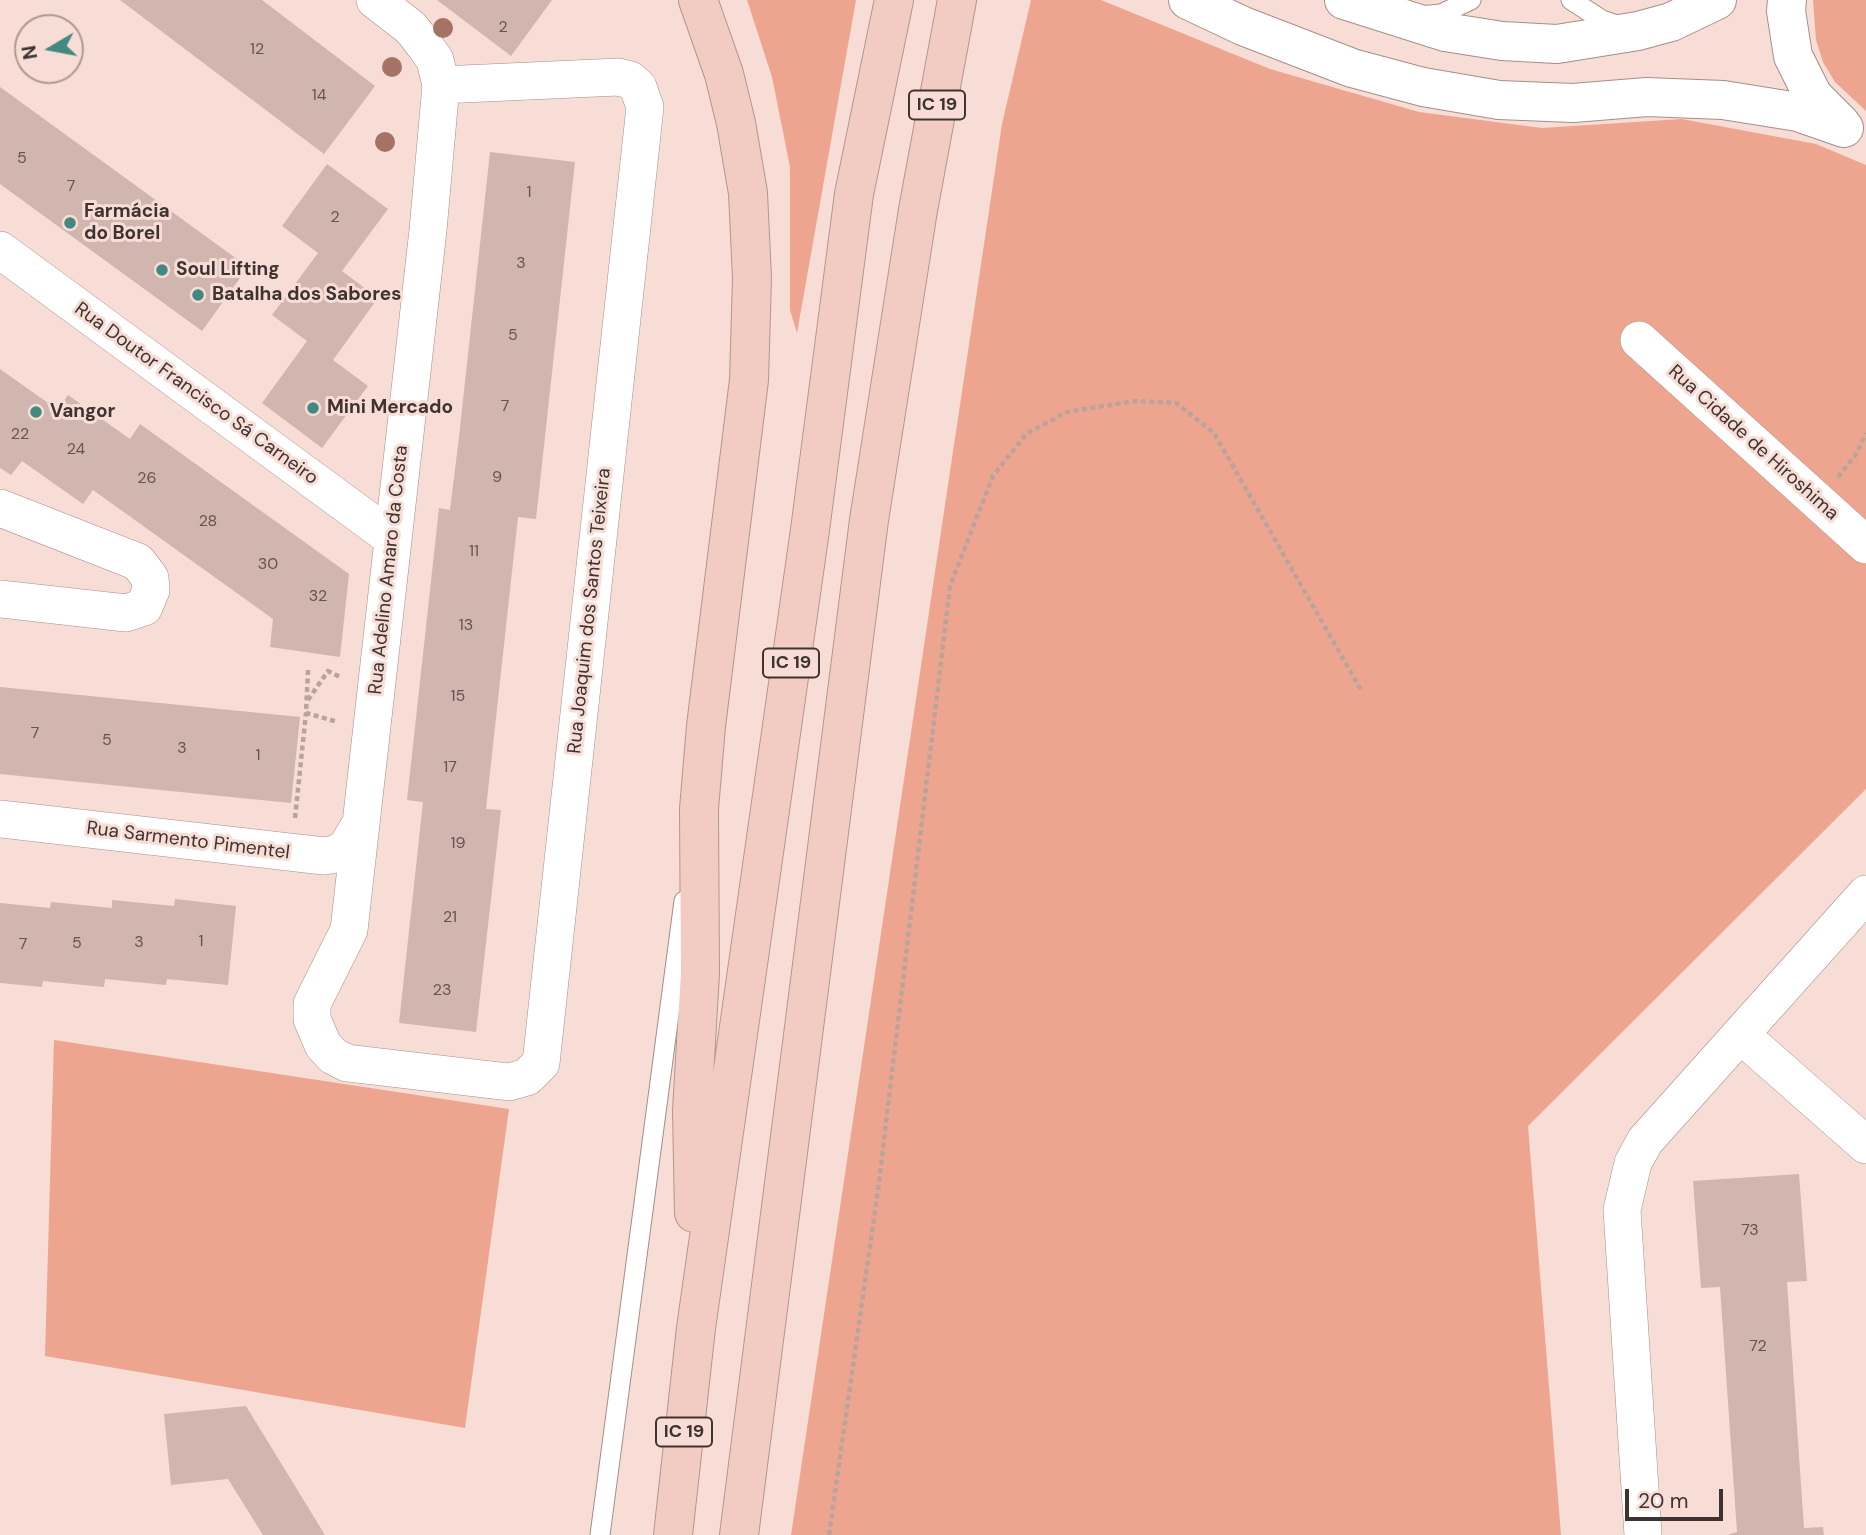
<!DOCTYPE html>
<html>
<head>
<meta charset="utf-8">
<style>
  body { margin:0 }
  #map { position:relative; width:1866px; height:1535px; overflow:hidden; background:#f7ddd5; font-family:"DM Sans",sans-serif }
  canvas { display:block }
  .north { position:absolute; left:14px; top:14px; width:70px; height:70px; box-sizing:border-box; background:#f7ddd5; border:2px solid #ad9993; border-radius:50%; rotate:260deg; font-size:19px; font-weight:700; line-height:28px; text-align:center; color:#3e3330 }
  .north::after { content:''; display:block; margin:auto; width:24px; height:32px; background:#438982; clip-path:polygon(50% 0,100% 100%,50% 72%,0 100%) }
  .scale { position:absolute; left:1625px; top:1489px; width:98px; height:32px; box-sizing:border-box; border:4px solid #3e3330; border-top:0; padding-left:9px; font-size:21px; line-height:24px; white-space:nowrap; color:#3e3330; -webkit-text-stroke:5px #f7ddd5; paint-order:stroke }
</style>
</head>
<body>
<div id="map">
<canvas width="1866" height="1535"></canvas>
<div class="north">N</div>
<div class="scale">20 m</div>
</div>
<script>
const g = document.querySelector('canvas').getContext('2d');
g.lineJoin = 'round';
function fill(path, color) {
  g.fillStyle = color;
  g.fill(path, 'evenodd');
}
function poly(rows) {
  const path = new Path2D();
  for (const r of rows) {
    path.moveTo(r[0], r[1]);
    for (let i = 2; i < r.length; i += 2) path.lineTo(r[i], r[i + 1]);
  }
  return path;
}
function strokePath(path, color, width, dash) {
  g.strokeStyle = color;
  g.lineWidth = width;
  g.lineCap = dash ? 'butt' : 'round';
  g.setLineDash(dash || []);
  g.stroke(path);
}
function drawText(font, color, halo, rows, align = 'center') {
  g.font = font + ' "DM Sans",sans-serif';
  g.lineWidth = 6;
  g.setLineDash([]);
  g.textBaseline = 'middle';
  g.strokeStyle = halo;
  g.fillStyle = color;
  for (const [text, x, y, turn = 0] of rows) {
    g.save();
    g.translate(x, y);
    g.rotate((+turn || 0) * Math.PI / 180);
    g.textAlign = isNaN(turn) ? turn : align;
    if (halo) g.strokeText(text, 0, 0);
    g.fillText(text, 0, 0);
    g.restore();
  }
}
fill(poly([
  [747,0,856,0,797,333,790,310,790,167,772,77],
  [1031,0,1101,0,1270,69,1419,112,1542,128,1682,119,1816,144,1866,165,1866,789,1528,1126,1561,1535,791,1535,1002,124],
  [1813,0,1866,0,1866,111,1835,82,1823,62,1816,40],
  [54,1040,509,1109,465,1428,45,1356]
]), '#eea590');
fill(poly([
  [120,0,262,0,375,86,324,154],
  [437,0,552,0,511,56],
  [0,87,248,267,202,331,0,184],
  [490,152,575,162,536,519,518,517,486,809,501,810,476,1032,399,1023,423,802,407,800,439,508,450,510,459,437],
  [327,164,388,209,342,271,378,298,333,360,368,386,322,448,262,403,307,341,272,315,318,253,282,226],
  [0,369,58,410,68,395,130,439,140,424,349,574,340,657,270,647,273,619,93,490,83,504,22,461,11,475,0,468],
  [0,687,300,717,291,803,0,774],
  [175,899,236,906,228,985,167,979,166,985,105,979,104,987,43,981,42,987,0,983,0,903,50,908,51,902,112,908,112,900,174,906],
  [1799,1174,1807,1281,1787,1282,1804,1528,1823,1527,1824,1535,1727,1535,1737,1532,1720,1287,1701,1288,1693,1181],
  [246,1406,325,1535,263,1535,228,1479,171,1485,164,1414]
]), '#d0b6af');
const lane = poly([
  [1571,0,1602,20,1620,26],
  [1419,16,1441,14,1471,0],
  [600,1535,684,901]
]);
const street = poly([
  [375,0,411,28,425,46,435,60,441,85,428,230,349,930,312,1004,312,1019,323,1045,333,1056,347,1063,509,1082,527,1077,541,1063,645,107,638,87,630,80,618,77,441,85],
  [0,250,392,538],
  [1639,340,1866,545],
  [0,508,138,562,150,578,151,590,144,607,126,613,0,599],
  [0,819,324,856,335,854,346,848,361,823],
  [1741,1035,1866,1145],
  [1643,1535,1622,1210,1633,1163,1645,1141,1866,894]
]);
const secondary = poly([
  [1188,0,1243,26,1352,68,1423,87,1499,100,1573,103,1647,97,1723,100,1798,112,1844,128],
  [1344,0,1445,32,1502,41,1557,44,1638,31,1671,22,1717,0],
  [1787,0,1786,11,1793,56,1813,96,1841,124]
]);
const highway = poly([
  [694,1213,692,1111,700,973,699,809,706,726,749,380,752,278,748,193,736,123,724,74,698,0],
  [673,1535,696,1328,810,530,854,194,894,0],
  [739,1535,869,520,918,210,957,0]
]);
strokePath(lane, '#a68e87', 21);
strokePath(street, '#a68e87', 38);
strokePath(secondary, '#a68e87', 40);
strokePath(highway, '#b3968f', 40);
strokePath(poly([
  [1838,477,1857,453,1866,433],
  [308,670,306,713,338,722],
  [308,700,328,671,342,678],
  [295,818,306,713],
  [829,1535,878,1190,950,586,993,476,1026,434,1067,412,1135,401,1176,403,1214,433,1361,690]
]), '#b9a49d', 4.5, [5, 3.5]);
strokePath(lane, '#fff', 19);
strokePath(street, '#fff', 37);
strokePath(secondary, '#fff', 38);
strokePath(highway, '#f2ccc2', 38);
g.fillStyle = '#a67263';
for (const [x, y] of [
  [443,28],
  [392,67],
  [385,142]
]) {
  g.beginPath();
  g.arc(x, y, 10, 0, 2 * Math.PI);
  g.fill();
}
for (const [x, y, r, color] of [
  [70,223,7,"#438982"],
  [162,270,7,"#438982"],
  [198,295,7,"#438982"],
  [313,408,7,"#438982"],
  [36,412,7,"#438982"]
]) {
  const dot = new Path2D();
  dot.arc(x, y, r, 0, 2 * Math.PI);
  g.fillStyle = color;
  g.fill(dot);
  strokePath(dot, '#f7ddd5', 2.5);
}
drawText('16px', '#625450', null, [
  ["2",503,28],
  ["12",257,50],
  ["14",319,96],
  ["5",22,159],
  ["7",71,187],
  ["1",529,193],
  ["2",335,218],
  ["3",521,264],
  ["5",513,336],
  ["7",505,407],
  ["22",20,435],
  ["24",76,450],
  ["9",497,478],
  ["26",147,479],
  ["28",208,522],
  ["11",474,552],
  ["30",268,565],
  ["32",318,597],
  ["13",466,626],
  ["15",458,697],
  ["7",35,734],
  ["5",107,741],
  ["3",182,749],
  ["1",258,756],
  ["17",450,768],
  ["19",458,844],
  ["21",450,918],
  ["1",201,942],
  ["3",139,943],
  ["5",77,944],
  ["7",23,945],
  ["23",442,991],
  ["73",1750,1231],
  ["72",1758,1347]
]);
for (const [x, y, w] of [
  [937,105,56],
  [791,663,56],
  [684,1432,56]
]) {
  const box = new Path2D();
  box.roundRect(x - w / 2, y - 14.5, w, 29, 5);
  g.fillStyle = '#f7ddd5';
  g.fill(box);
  strokePath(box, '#3e3330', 2);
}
drawText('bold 18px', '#3e3330', null, [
  ["IC 19",937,105],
  ["IC 19",791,663],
  ["IC 19",684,1432]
]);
drawText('bold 19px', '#3e3330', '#f7ddd5', [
  ["Farmácia",84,212],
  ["do Borel",84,234],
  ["Soul Lifting",176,270],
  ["Batalha dos Sabores",212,295],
  ["Mini Mercado",327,408],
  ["Vangor",50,412]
], 'left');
drawText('19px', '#3e3330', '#f7ddd5', [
  ["Rua Doutor Francisco Sá Carneiro",196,394,36],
  ["Rua Cidade de Hiroshima",1753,443,42],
  ["Rua Adelino Amaro da Costa",389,570,-84],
  ["Rua Joaquim dos Santos Teixeira",590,611,-84],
  ["Rua Sarmento Pimentel",188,841,7]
]);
</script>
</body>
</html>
